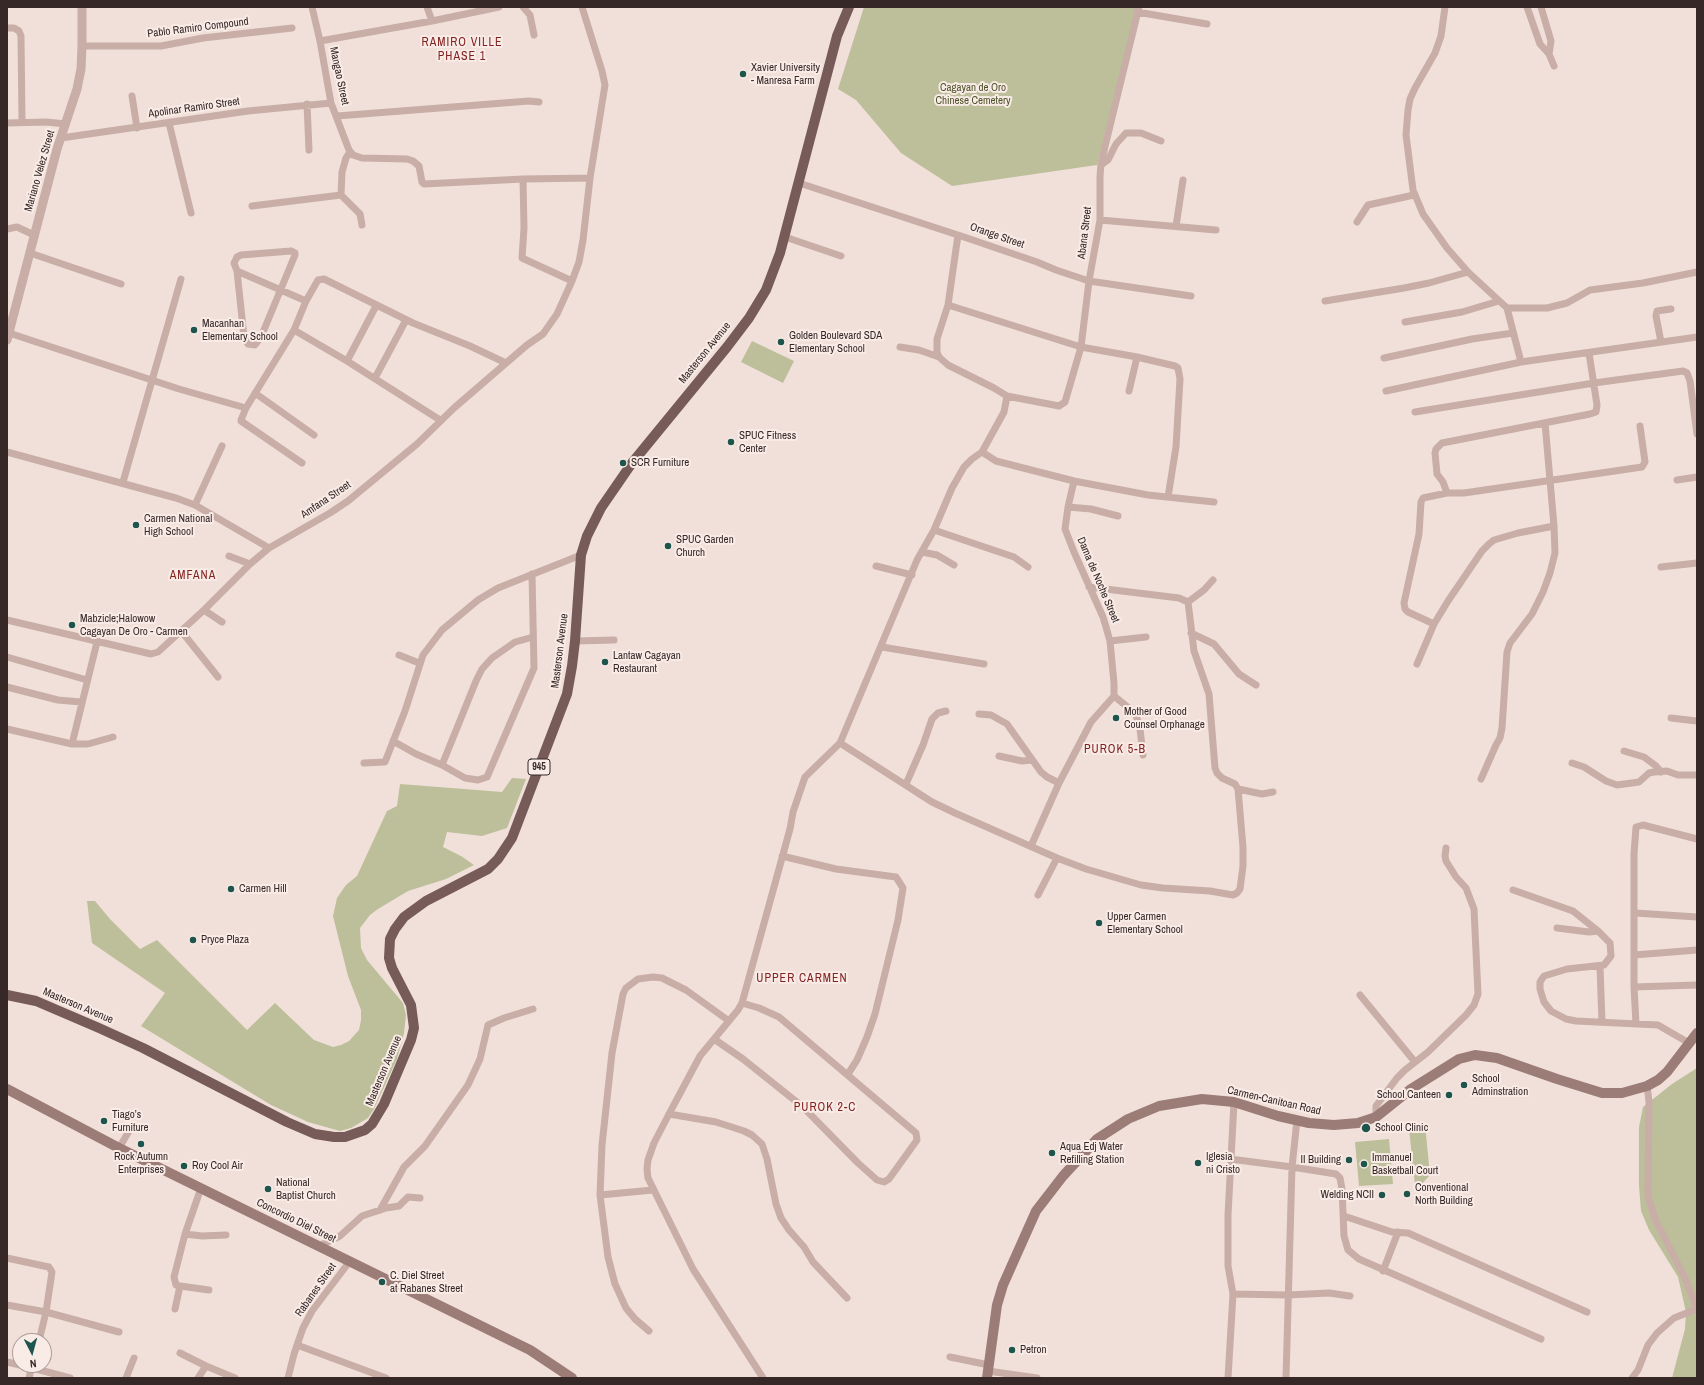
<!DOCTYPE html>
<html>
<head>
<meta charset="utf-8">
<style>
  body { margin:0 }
  #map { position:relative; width:1704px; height:1385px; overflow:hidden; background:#f1e0d9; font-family:"Archivo Narrow",sans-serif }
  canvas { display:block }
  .frame { position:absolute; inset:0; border:8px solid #352827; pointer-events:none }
  .north { position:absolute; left:12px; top:1333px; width:40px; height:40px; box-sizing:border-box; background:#f9ebe6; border:1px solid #ab9d9a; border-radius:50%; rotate:174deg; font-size:11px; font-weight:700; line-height:16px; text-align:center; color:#352827 }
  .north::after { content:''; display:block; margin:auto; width:14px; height:18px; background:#1d554c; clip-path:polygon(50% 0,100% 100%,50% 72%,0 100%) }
</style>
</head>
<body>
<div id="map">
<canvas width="1704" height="1385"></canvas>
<div class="frame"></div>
<div class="north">N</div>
</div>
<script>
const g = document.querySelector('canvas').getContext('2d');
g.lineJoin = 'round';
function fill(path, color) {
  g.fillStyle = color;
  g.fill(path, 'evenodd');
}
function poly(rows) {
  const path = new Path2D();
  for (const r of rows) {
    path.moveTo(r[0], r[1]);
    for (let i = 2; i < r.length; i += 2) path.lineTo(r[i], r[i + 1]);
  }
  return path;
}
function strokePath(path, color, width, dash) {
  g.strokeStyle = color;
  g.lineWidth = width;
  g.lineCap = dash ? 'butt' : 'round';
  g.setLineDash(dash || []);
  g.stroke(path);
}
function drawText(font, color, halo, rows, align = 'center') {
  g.font = font + ' "Archivo Narrow",sans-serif';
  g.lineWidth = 4;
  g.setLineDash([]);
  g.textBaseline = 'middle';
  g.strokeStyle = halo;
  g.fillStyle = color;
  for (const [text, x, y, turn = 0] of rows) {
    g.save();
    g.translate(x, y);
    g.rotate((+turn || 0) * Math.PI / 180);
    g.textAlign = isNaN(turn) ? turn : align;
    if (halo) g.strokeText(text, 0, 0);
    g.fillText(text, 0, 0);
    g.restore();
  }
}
fill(poly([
  [864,7,1137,7,1097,165,952,186,901,153,856,100,838,89],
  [752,341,794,361,783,383,741,362],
  [512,778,526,779,507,828,482,836,447,832,443,847,461,856,474,865,446,879,408,891,378,909,370,915,360,928,361,948,367,960,403,1003,406,1015,404,1033,397,1059,374,1109,368,1118,351,1128,340,1131,308,1122,271,1105,141,1026,165,993,92,943,87,901,95,901,110,919,140,949,157,940,247,1030,275,1003,314,1040,333,1047,341,1045,349,1041,359,1030,361,1020,361,1010,348,976,333,916,337,898,346,885,357,876,387,811,397,806,400,784,502,792],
  [1697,1068,1697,1378,1672,1378,1685,1329,1686,1312,1678,1277,1649,1230,1641,1211,1639,1186,1639,1127,1643,1107,1672,1084],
  [1425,1124,1430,1175,1421,1185,1415,1185,1409,1129],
  [1389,1139,1393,1184,1359,1186,1355,1142]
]), '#bcbf9a');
strokePath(poly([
  [312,7,320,41,331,103,349,150,353,155,362,158,407,159,413,161,419,166,422,182,424,184,523,179,590,178],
  [427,7,432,21],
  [523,7,530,15,534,35],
  [1445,7,1441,36,1435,53,1415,88,1410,99,1408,110,1406,135,1413,190,1423,214,1447,248,1468,272,1507,308,1521,362],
  [1527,7,1540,44,1549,54,1554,66],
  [1541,7,1551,41,1549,54],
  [1137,12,1207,24],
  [7,28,14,28,19,31,21,36,22,122],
  [320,41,432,21,499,7],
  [82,46,161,46,203,38,292,28],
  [132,96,137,128],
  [307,104,309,150],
  [337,116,529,101,539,102],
  [7,123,46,122,66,124],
  [169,123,191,213],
  [61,138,248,111,331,103],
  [350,152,346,158,342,172,341,195,360,214,362,225],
  [1101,165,1108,160,1116,144,1126,133,1141,133,1161,141],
  [523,179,524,228,522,258,572,281],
  [799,183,964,237,1037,262,1056,270,1089,281,1191,296],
  [252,206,341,195],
  [1100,220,1216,230],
  [1357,222,1368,205,1414,195],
  [1176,226,1183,180],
  [7,229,17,227,34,235],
  [785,237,841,256],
  [291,251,295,253,295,255,261,337,255,345,248,344,244,337,237,271,234,263,237,257,241,255,291,251],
  [30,253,121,284],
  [237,271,306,301],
  [1325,301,1404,288,1429,283,1468,272],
  [948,305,1081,347,1137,357,1175,366,1178,368,1180,379,1176,447,1168,497],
  [1507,308,1547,308,1567,303,1590,290,1643,283,1697,272],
  [1405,322,1462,312,1499,301],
  [294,330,347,361,440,420],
  [9,333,179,389,246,408],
  [1661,342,1656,316,1657,311,1671,309],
  [900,347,919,350,939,357],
  [1384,358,1472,339,1513,333],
  [347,361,376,306],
  [375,378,406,320],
  [1129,391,1137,357],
  [1386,391,1521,362,1697,337],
  [255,393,314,435],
  [1007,396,1059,406,1065,402,1081,347,1089,281,1100,220,1100,177,1101,163,1139,7],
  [1415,412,1594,383,1683,371,1687,373,1690,381,1697,434],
  [7,452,176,498,195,505,269,548],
  [982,452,996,461,1074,481,1148,495,1214,502],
  [302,463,241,421,241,420,246,408,294,330,306,301,318,280,324,279,413,323,470,346,506,363],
  [1677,480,1697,477],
  [123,482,181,279],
  [1447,493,1443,482,1437,474,1435,453,1436,449,1442,443,1590,414,1596,412,1597,405,1589,353],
  [195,505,222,446],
  [1068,507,1091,509,1118,516],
  [934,530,1014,557,1028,567],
  [922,552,937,555,954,565],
  [229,556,250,564],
  [876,566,912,575],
  [1661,567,1697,563],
  [1089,587,1179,598,1188,602,1204,590,1213,580],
  [204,610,222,622],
  [7,620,151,654,158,652,204,610,250,564,269,548,330,513,348,501,417,444,454,408,527,345,543,334,557,314,572,281,579,262,583,240,590,178,605,85,602,71,582,7],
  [1434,624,1408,612,1405,609,1404,603,1419,534,1421,502,1423,498,1447,493,1464,493,1642,467,1645,462,1640,426],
  [182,632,218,677],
  [1191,633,1214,644,1239,674,1256,685],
  [575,641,614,640],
  [1110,641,1146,637],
  [882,647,984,664],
  [399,655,419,663],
  [7,657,87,680],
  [1417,664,1434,624,1448,601,1482,551,1489,544,1494,540,1518,533,1554,526,1545,423],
  [7,687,58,700,81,702],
  [1114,696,1130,709,1136,715,1140,729,1143,755],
  [979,714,991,715,1007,724,1041,772,1047,777,1059,783],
  [1671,718,1697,721],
  [7,729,72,744,88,744,113,737],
  [393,741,416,754,442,765,465,778,478,780,487,777,534,668,532,574],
  [840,743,932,802,955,813,1057,858,1086,869,1141,885,1163,888,1210,891,1233,895,1237,893,1240,889,1243,866,1243,847,1238,789,1235,784,1222,778,1217,773,1215,768,1209,694,1194,651,1188,602],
  [72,744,97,642],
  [1624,751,1644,757,1656,766,1661,772],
  [999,756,1022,761,1032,760],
  [364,763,385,762,405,711,423,655,442,630,478,600,498,588,581,555],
  [1572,763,1584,767,1606,781,1617,785,1639,782,1649,773,1654,772,1667,771,1678,775,1697,775],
  [442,765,476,681,482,669,492,658,515,642,533,637],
  [1481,779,1496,745,1500,738,1502,728,1507,652,1510,643,1532,614,1543,592,1550,573,1555,553,1554,526],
  [906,784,923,745,932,719,938,713,946,711],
  [1238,789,1262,794,1273,792],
  [1031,846,1059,783,1091,722,1114,696,1114,683,1110,641,1106,627,1103,617,1074,552,1065,529,1068,507,1074,481],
  [782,856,836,869,896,877,903,888,898,920,875,1014,867,1037,857,1060,848,1074],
  [1513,890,1573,911,1598,931,1610,943,1611,956,1604,965,1567,969,1544,976,1540,982,1540,989,1544,1002,1551,1011,1566,1019,1576,1021,1658,1025,1689,1043],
  [1038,895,1057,858],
  [1635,913,1697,917],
  [1557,928,1589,932,1598,931],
  [1634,955,1697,950],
  [1600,967,1602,1022],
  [1634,987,1697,985],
  [1360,995,1415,1062],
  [1636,1024,1634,987,1634,854,1636,827,1643,825,1697,839],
  [714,1039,743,1059,803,1107,858,1163,877,1180,884,1182,889,1179,917,1140,916,1133,779,1017,759,1008,742,1003],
  [669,1114,716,1122,744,1131,752,1135,762,1144,767,1159,776,1204,781,1218,789,1230,804,1247,813,1262,847,1298],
  [1376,1117,1376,1106,1397,1078,1405,1070,1428,1052,1466,1015,1474,1005,1478,994,1474,909,1466,888,1456,877,1446,861,1445,856,1446,848],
  [119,1148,132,1126],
  [1230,1159,1292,1167,1336,1174,1340,1178,1342,1189,1344,1236,1348,1250,1359,1259,1541,1339],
  [201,1188,185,1234,174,1277,176,1285,180,1286,209,1290],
  [600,1195,653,1190],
  [380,1210,404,1167,425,1146,468,1085,480,1059,488,1025,504,1018,533,1009],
  [1344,1216,1392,1232,1408,1233,1587,1312],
  [185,1234,202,1236,226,1235],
  [319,1246,340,1236,362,1216,386,1208,399,1206,408,1197,420,1198],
  [7,1258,44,1266,49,1267,52,1272,46,1312,39,1341],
  [1383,1271,1398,1232],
  [1233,1294,1288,1295,1329,1293,1350,1296],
  [7,1305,46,1312,119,1332],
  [175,1309,180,1286],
  [649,1331,635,1319,626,1308,615,1284,608,1257,600,1195,602,1145,612,1053,623,994,626,988,638,979,653,977,662,978,686,990,729,1021],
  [297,1345,386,1378],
  [180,1353,206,1366,235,1378],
  [950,1357,989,1365],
  [7,1362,20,1365],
  [21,1365,70,1378],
  [988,1371,1037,1378],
  [29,1378,32,1365],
  [126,1378,134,1358],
  [198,1378,206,1366],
  [288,1378,294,1354,303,1328,312,1311,350,1261],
  [763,1378,693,1269,648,1178,647,1169,648,1160,654,1143,669,1114,700,1056,738,1010,742,1003,790,829,793,812,805,777,840,743,917,560,934,530,952,488,964,467,972,459,982,452,1004,412,1007,396,994,388,948,365,939,357,937,352,937,339,948,305,958,235],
  [1228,1378,1233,1294,1228,1266,1228,1215,1234,1102],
  [1286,1378,1292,1167,1297,1120],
  [1632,1378,1638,1370,1648,1345,1657,1333,1674,1318,1697,1309,1684,1276,1655,1219,1648,1196,1649,1101,1647,1086]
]), '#c8aea6', 7);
strokePath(poly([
  [7,340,57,149,77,89,81,69,82,46,82,7]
]), '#c8aea6', 9);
strokePath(poly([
  [7,1089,119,1148,530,1350,572,1378],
  [987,1378,997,1305,1003,1285,1036,1211,1063,1176,1097,1139,1128,1119,1159,1106,1202,1099,1234,1102,1278,1116,1309,1123,1334,1125,1358,1123,1376,1117,1411,1089,1459,1059,1475,1055,1497,1058,1557,1079,1602,1093,1622,1093,1647,1086,1658,1080,1667,1072,1697,1033]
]), '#9c7c77', 10);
strokePath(poly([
  [7,995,36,1001,99,1028,143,1048,287,1122,315,1134,334,1137,345,1137,365,1130,372,1124,384,1104,411,1040,414,1028,411,1005,392,968,389,958,390,939,395,929,404,917,426,901,488,869,498,859,512,838,567,694,572,666,575,641,581,555,587,536,601,508,632,463,727,347,749,318,766,290,780,253,837,36,849,7]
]), '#765b58', 10);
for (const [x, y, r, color] of [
  [743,74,4,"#1d554c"],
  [194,330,4,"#1d554c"],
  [781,342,4,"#1d554c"],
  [731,442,4,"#1d554c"],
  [623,463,4,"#1d554c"],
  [136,525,4,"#1d554c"],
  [668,546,4,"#1d554c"],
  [72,625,4,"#1d554c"],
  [605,662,4,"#1d554c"],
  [1116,718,4,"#1d554c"],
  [231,889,4,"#1d554c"],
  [1099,923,4,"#1d554c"],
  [193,940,4,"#1d554c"],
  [1464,1085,4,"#1d554c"],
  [1449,1095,4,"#1d554c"],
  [104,1121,4,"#1d554c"],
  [1366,1128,5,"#1d554c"],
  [141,1144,4,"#1d554c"],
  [1052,1153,4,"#1d554c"],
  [1349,1160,4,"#1d554c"],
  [1198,1163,4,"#1d554c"],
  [1364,1164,4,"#1d554c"],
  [184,1166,4,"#1d554c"],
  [268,1189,4,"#1d554c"],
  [1407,1194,4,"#1d554c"],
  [1382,1195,4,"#1d554c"],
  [382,1282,4,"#1d554c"],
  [1012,1350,4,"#1d554c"]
]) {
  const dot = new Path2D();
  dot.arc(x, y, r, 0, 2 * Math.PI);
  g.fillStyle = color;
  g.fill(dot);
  strokePath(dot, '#f9ebe6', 1.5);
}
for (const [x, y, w] of [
  [539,767,22]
]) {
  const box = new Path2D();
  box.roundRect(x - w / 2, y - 8, w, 16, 3);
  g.fillStyle = '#f9ebe6';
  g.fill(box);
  strokePath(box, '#352827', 1);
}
drawText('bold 10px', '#352827', null, [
  ["945",539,767]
]);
drawText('11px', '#352827', '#f9ebe6', [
  ["Pablo Ramiro Compound",198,28,-7],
  ["Mangao Street",339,76,78],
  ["Apolinar Ramiro Street",194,108,-8],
  ["Mariano Velez Street",40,171,-74],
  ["Abana Street",1085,233,-83],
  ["Orange Street",997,236,19],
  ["Masterson Avenue",705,353,-51],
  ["Amfana Street",326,500,-34],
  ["Dama de Noche Street",1098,580,67],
  ["Masterson Avenue",560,651,-83],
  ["Masterson Avenue",78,1006,23],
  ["Masterson Avenue",384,1071,-67],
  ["Carmen-Canitoan Road",1274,1101,13],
  ["Concordio Diel Street",296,1221,26],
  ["Rabanes Street",316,1290,-55]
]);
drawText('11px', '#352827', '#f9ebe6', [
  ["Xavier University",751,68],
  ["- Manresa Farm",751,81],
  ["Macanhan",202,324],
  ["Elementary School",202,337],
  ["Golden Boulevard SDA",789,336],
  ["Elementary School",789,349],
  ["SPUC Fitness",739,436],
  ["Center",739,449],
  ["SCR Furniture",631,463],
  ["Carmen National",144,519],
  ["High School",144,532],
  ["SPUC Garden",676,540],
  ["Church",676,553],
  ["Mabzicle;Halowow",80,619],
  ["Cagayan De Oro - Carmen",80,632],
  ["Lantaw Cagayan",613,656],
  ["Restaurant",613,669],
  ["Mother of Good",1124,712],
  ["Counsel Orphanage",1124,725],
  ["Carmen Hill",239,889],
  ["Upper Carmen",1107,917],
  ["Elementary School",1107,930],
  ["Pryce Plaza",201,940],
  ["School",1472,1079],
  ["Adminstration",1472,1092],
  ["School Canteen",1441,1095,"right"],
  ["Tiago’s",112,1115],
  ["Furniture",112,1128],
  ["School Clinic",1375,1128],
  ["Aqua Edj Water",1060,1147],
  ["Refilling Station",1060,1160],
  ["Rock Autumn",141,1157,"center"],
  ["Enterprises",141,1170,"center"],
  ["Iglesia",1206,1157],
  ["ni Cristo",1206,1170],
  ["Immanuel",1372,1158],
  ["Basketball Court",1372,1171],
  ["II Building",1341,1160,"right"],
  ["Roy Cool Air",192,1166],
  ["National",276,1183],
  ["Baptist Church",276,1196],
  ["Conventional",1415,1188],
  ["North Building",1415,1201],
  ["Welding NCII",1374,1195,"right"],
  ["C. Diel Street",390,1276],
  ["at Rabanes Street",390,1289],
  ["Petron",1020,1350]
], 'left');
drawText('11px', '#4d522b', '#f9ebe6', [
  ["Cagayan de Oro",973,88],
  ["Chinese Cemetery",973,101]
]);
g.letterSpacing = '1px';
drawText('12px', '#822221', '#f9ebe6', [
  ["RAMIRO VILLE",462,43],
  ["PHASE 1",462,57],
  ["AMFANA",193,576],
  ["PUROK 5-B",1115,750],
  ["UPPER CARMEN",802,979],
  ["PUROK 2-C",825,1108]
]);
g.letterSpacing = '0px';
</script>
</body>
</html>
